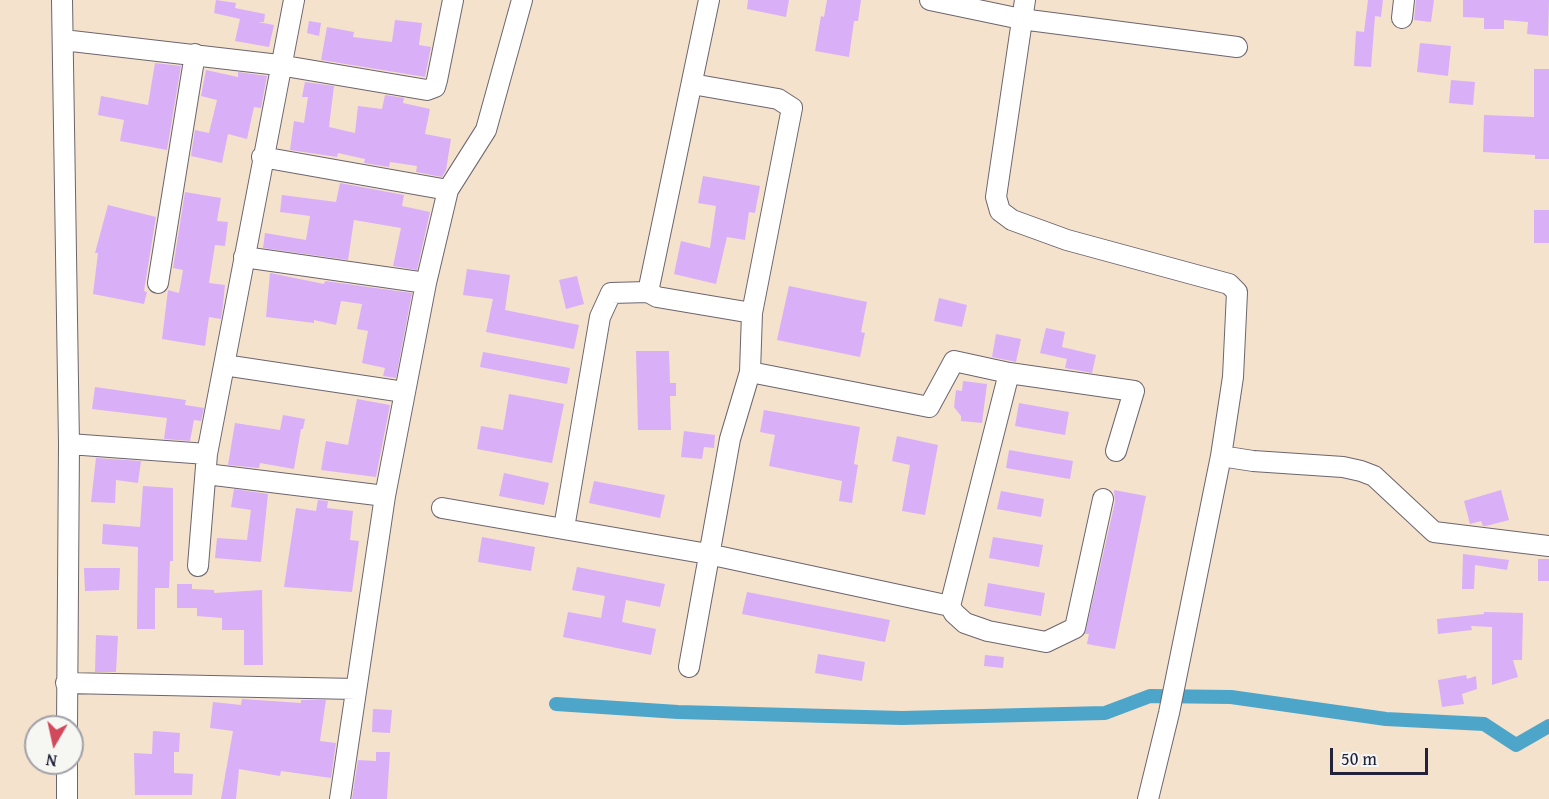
<!DOCTYPE html>
<html>
<head>
<meta charset="utf-8">
<style>
  body { margin:0 }
  #map { position:relative; width:1549px; height:799px; overflow:hidden; background:#f5e2cc; font-family:"Gentium Book Plus",serif }
  canvas { display:block }
  .north { position:absolute; left:24px; top:715px; width:60px; height:60px; box-sizing:border-box; background:#f6f6f2; border:2px solid #a1a1a9; border-radius:50%; rotate:189deg; font-size:16px; font-weight:700; line-height:24px; text-align:center; color:#22223b }
  .north::after { content:''; display:block; margin:auto; width:21px; height:27px; background:#d1495b; clip-path:polygon(50% 0,100% 100%,50% 72%,0 100%) }
  .scale { position:absolute; left:1330px; top:748px; width:98px; height:27px; box-sizing:border-box; border:3px solid #22223b; border-top:0; padding-left:8px; font-size:18px; line-height:21px; white-space:nowrap; color:#22223b; -webkit-text-stroke:4px #f6f6f2; paint-order:stroke }
</style>
</head>
<body>
<div id="map">
<canvas width="1549" height="799"></canvas>
<div class="north">N</div>
<div class="scale">50 m</div>
</div>
<script>
const g = document.querySelector('canvas').getContext('2d');
g.lineJoin = 'round';
function poly(rows) {
  const path = new Path2D();
  for (const r of rows) {
    path.moveTo(r[0], r[1]);
    for (let i = 2; i < r.length; i += 2) path.lineTo(r[i], r[i + 1]);
  }
  return path;
}
function strokePath(path, color, width, dash) {
  g.strokeStyle = color;
  g.lineWidth = width;
  g.lineCap = dash ? 'butt' : 'round';
  g.setLineDash(dash || []);
  g.stroke(path);
}
function fill(path, color) {
  g.fillStyle = color;
  g.fill(path, 'evenodd');
}
strokePath(poly([
  [556,704,678,712,902,718,1105,713,1150,696,1231,697,1386,719,1484,724,1516,745,1549,726]
]), '#4da6ca', 14);
fill(poly([
  [216,0,236,3,235,8,265,14,264,22,258,22,274,25,269,47,235,41,240,19,214,13],
  [748,0,789,0,786,17,747,9],
  [827,0,861,0,858,21,854,21,849,57,815,51,821,16,824,17],
  [1368,0,1383,0,1381,17,1375,16,1371,67,1354,66,1356,31,1364,32],
  [1416,0,1434,0,1431,22,1414,20],
  [1463,0,1549,0,1548,36,1527,34,1528,22,1504,20,1504,29,1484,29,1484,18,1463,17],
  [395,20,422,23,419,45,431,47,425,77,321,60,327,27,354,32,353,37,392,42],
  [309,21,321,23,319,36,307,33],
  [1420,43,1451,46,1448,76,1417,72],
  [155,63,181,66,167,150,120,141,124,120,98,115,101,96,148,105],
  [1534,69,1549,69,1549,159,1535,159,1535,155,1483,152,1484,115,1534,117],
  [206,70,238,77,238,72,267,76,261,108,254,107,247,139,228,134,222,163,191,156,195,130,209,133,217,100,201,96],
  [1451,80,1475,82,1473,105,1449,103],
  [305,82,334,86,329,127,355,133,358,106,382,109,385,95,404,98,403,103,430,109,425,134,451,139,446,170,442,177,416,172,417,166,390,162,389,167,364,163,365,159,338,153,337,157,290,150,294,121,304,123,308,97,302,97],
  [703,176,760,186,755,213,749,212,745,240,727,237,716,284,674,274,681,241,710,248,716,206,698,203],
  [340,183,404,195,402,206,430,212,417,270,393,266,401,228,354,220,348,260,263,248,265,233,306,240,310,216,280,212,282,195,336,202],
  [185,192,221,198,217,221,228,222,225,246,215,245,209,283,225,285,223,305,221,319,209,317,205,346,162,339,168,290,179,293,183,270,173,268],
  [108,205,156,217,144,291,147,292,144,304,93,294,98,253,95,253],
  [1534,210,1549,210,1549,243,1534,243],
  [467,269,510,275,505,310,579,325,574,349,486,332,493,299,463,295],
  [270,273,324,284,325,281,412,293,396,378,383,376,385,368,362,363,368,331,357,329,362,304,341,301,336,325,314,320,314,323,266,317],
  [577,276,584,304,566,309,559,280],
  [789,286,867,302,861,332,865,333,860,357,777,340],
  [939,298,967,305,962,327,934,321],
  [1046,328,1065,332,1062,347,1096,355,1092,373,1065,368,1067,359,1040,353],
  [996,334,1021,339,1016,362,992,357],
  [636,351,669,351,670,383,676,383,676,396,670,396,671,430,638,430],
  [483,352,570,368,567,384,480,367],
  [963,381,987,384,982,423,961,421,961,416,954,407,956,390,962,391],
  [95,387,186,400,185,405,204,408,201,421,194,420,190,441,164,439,167,418,92,409],
  [509,394,564,404,552,463,477,449,481,426,503,430],
  [357,399,390,405,376,477,321,470,326,441,348,445],
  [1019,403,1069,412,1065,435,1015,426],
  [764,410,860,427,854,464,858,465,852,503,839,501,842,481,769,466,775,435,760,432],
  [283,415,305,419,303,429,301,429,294,469,260,463,259,468,228,465,235,423,280,430],
  [684,431,715,435,714,448,704,447,702,459,681,457],
  [897,436,938,445,925,515,902,511,910,465,892,461],
  [1009,450,1073,461,1070,479,1006,468],
  [96,458,141,461,138,483,116,480,115,503,91,502],
  [504,473,549,483,544,505,499,496],
  [594,481,665,495,660,518,589,503],
  [143,486,173,488,173,561,170,561,169,588,155,588,155,629,137,629,138,547,102,544,103,524,140,527],
  [234,489,268,494,261,562,215,558,217,538,247,540,251,510,231,507],
  [1114,490,1146,496,1115,649,1087,644,1089,634,1085,634,1115,502],
  [1501,490,1509,520,1486,526,1483,526,1481,521,1470,524,1464,501],
  [1001,491,1044,499,1041,517,997,509],
  [318,500,328,501,327,508,353,511,350,540,359,541,352,592,284,587,296,508,316,511],
  [482,537,535,547,531,571,478,562],
  [993,537,1043,545,1039,567,989,558],
  [1463,554,1509,560,1507,570,1475,565,1474,589,1462,589],
  [1538,559,1549,559,1549,581,1538,581],
  [577,567,665,584,660,607,626,600,622,622,656,629,651,655,563,637,568,612,601,618,605,596,572,590],
  [84,568,120,568,119,590,85,591],
  [988,583,1045,593,1041,616,984,606],
  [177,584,192,584,192,589,214,590,214,593,262,590,263,665,244,665,244,630,222,630,222,618,197,616,197,608,177,608],
  [747,592,890,620,885,642,742,614],
  [1484,612,1523,613,1522,660,1513,660,1518,677,1492,685,1492,627,1471,626,1472,630,1438,634,1437,619,1484,614],
  [96,635,118,636,116,672,95,672],
  [818,654,865,662,862,681,815,673],
  [985,655,1004,657,1003,668,984,666],
  [1466,675,1467,679,1476,676,1477,689,1462,694,1464,704,1442,707,1438,680],
  [242,699,301,703,301,700,326,700,320,741,336,743,331,778,281,771,280,776,239,769,236,799,221,799,233,731,210,728,213,702,241,705],
  [373,709,392,710,390,733,372,732],
  [153,731,180,733,179,752,174,752,174,773,193,774,192,795,135,795,134,753,152,754],
  [376,752,390,752,387,799,352,799,358,760,376,761]
]), '#d9aff8');
const minor = poly([
  [62,0,69,444,67,727],
  [930,0,1021,19,1237,47],
  [1025,0,996,197,1000,211,1012,220,1067,240,1229,284,1237,292,1233,377,1221,456,1169,713,1148,799],
  [1402,18,1404,0],
  [63,40,279,65,427,90,435,87,437,80,453,0],
  [262,157,448,190],
  [244,257,426,283],
  [158,283,195,54],
  [648,292,709,0],
  [224,365,404,392],
  [750,372,929,407,954,361,1009,373,1134,391,1116,451],
  [1009,373,950,606,954,613,965,623,988,631,1046,642,1075,628,1103,499],
  [69,444,207,454],
  [1221,456,1253,461,1343,467,1361,471,1374,476,1434,532,1549,546],
  [206,474,385,496],
  [442,508,708,554,950,606],
  [564,528,600,317,611,293,648,292,657,297,752,313],
  [198,566,207,454,294,0],
  [689,667,730,439,750,372,752,313,792,108,778,99,692,84],
  [66,683,356,689],
  [67,763,67,799],
  [340,799,385,496,426,283,448,190,486,130,522,0]
]);
strokePath(minor, '#6c656e', 22);
strokePath(minor, '#fff', 20);
</script>
</body>
</html>
